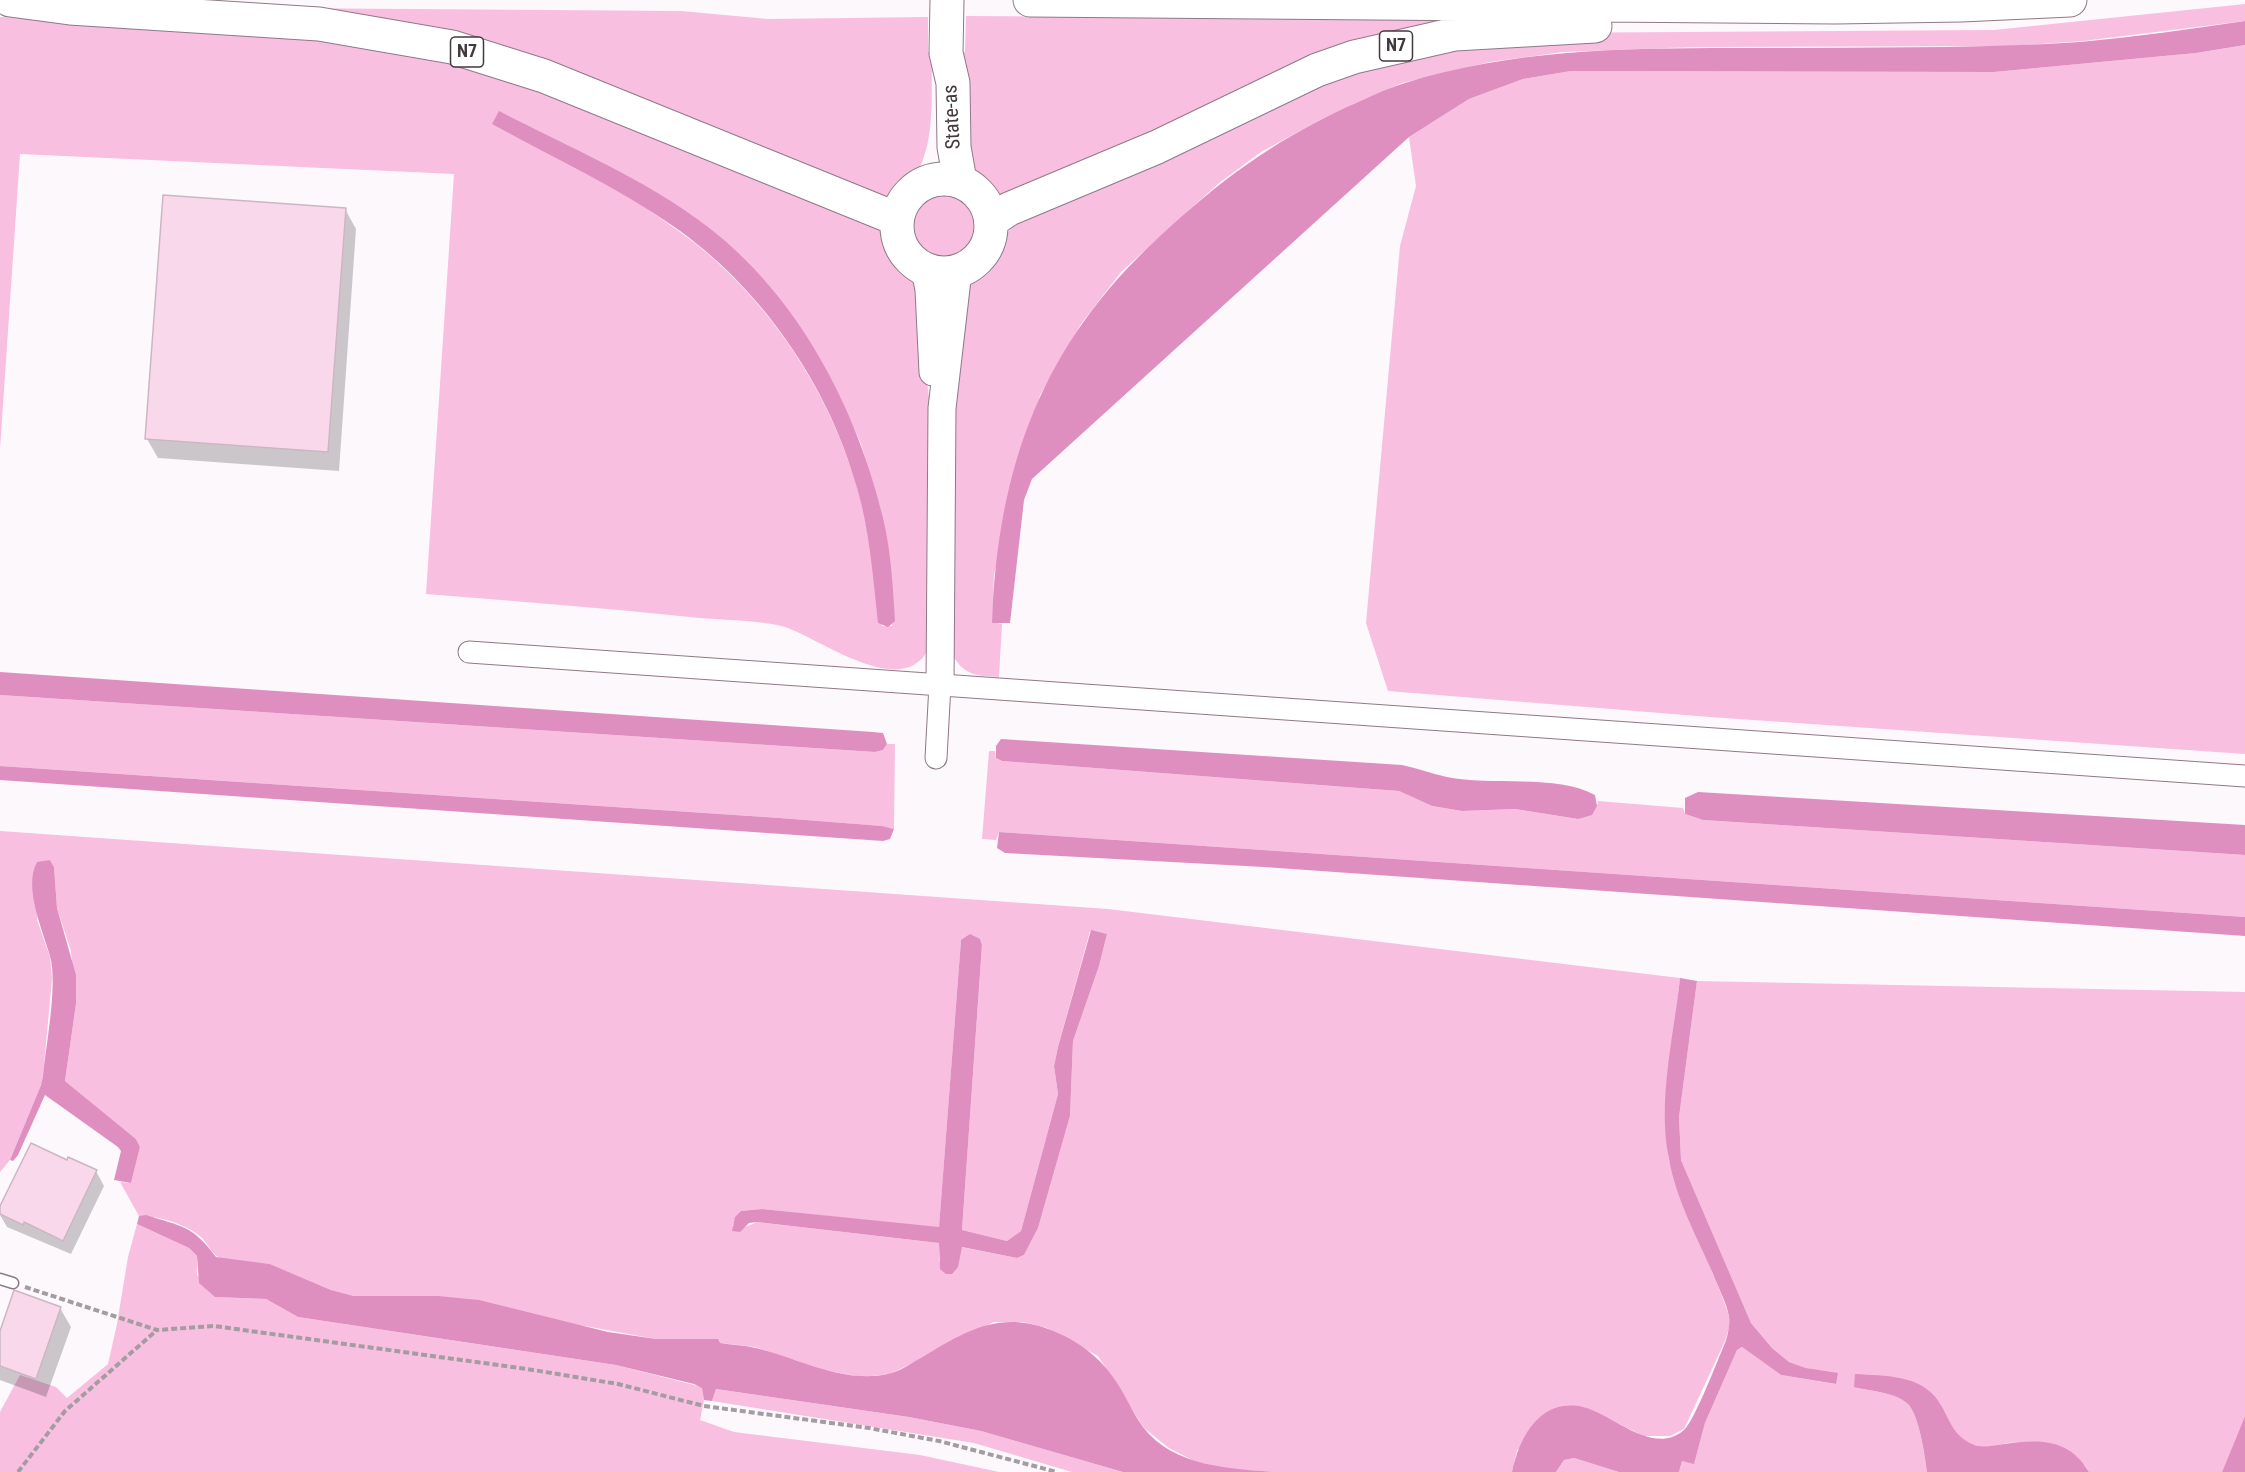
<!DOCTYPE html>
<style>
body{margin:0}
canvas{display:block;background:#fdf8fb}
</style>
<canvas width="2245" height="1472"></canvas>
<script>
const ctx = document.querySelector('canvas').getContext('2d');
ctx.lineJoin = 'round';
function paint(path, color) {
  ctx.fillStyle = color;
  ctx.fill(path, 'evenodd');
}
function trace(path, color, width, dash) {
  ctx.strokeStyle = color;
  ctx.lineWidth = width;
  ctx.lineCap = dash ? 'butt' : 'round';
  ctx.setLineDash(dash || []);
  ctx.stroke(path);
}
function drawText(font, color, halo, rows, align = 'center') {
  ctx.font = font + ' "Roboto Condensed",sans-serif';
  ctx.lineWidth = 6;
  ctx.setLineDash([]);
  ctx.textBaseline = 'middle';
  ctx.strokeStyle = halo;
  ctx.fillStyle = color;
  for (const [text, x, y, turn = 0] of rows) {
    ctx.save();
    ctx.translate(x, y);
    ctx.rotate((+turn || 0) * Math.PI / 180);
    ctx.textAlign = isNaN(turn) ? turn : align;
    if (halo) ctx.strokeText(text, 0, 0);
    ctx.fillText(text, 0, 0);
    ctx.restore();
  }
}
const green = new Path2D(`
 M2245,4V21L2083,41L2011,46L1692,47L1563,52L1490,62L1402,83L1320,120L1261,152L1219,183L1121,272L1081,324L1040,395L994,575L992,622L1002,624L999,677C977,676 962,675 952,653L955,387L967,290C973,278 984,272 992,261C1001,250 1004,236 1014,224L1329,75L1529,33L1994,30Z
 M274,8L681,11L768,19L928,17V52L932,53C931,87 935,131 922,162C917,177 899,190 890,206L555,73Z
 M966,16L1450,19L995,200L970,162L960,53L965,52Z
 M0,17L192,21L450,56L882,230L893,258L916,284L930,407L928,650C901,700 821,639 785,627C763,620 715,620 690,617C602,608 514,601 426,594L454,174L20,154L0,449ZM562,143L687,213L792,317L841,399L861,444L874,486L892,626H882C875,580 870,532 857,487C832,402 783,322 717,262C697,243 674,228 652,212C621,190 592,166 562,143Z
 M2245,45V754L1710,717L1388,691L1366,623L1400,246L1416,186L1409,137L1469,99L1523,79L1571,71L1994,72L2196,53Z
 M914 226a30 30 0 1 1 60 0a30 30 0 1 1-60 0Z
 M0,695L875,752L883,750L887,744H895L894,829L881,826L780,818L0,766Z
 M989,751H995L996,758L1002,761L1399,791L1432,806L1462,811L1515,809L1578,819L1597,806L1598,801L1683,808L1685,814L1703,820L2245,855V917L999,832L996,840L982,839Z
 M0,831L1108,909L1680,978L1668,1086L1666,1133L1669,1160L1680,1196L1720,1291L1729,1316V1328L1725,1341L1684,1429L1670,1436H1644L1583,1407L1517,1450L1512,1472H1277L1229,1469L1196,1462L1169,1448L1144,1428L1098,1356L1047,1328L1023,1322H994L890,1374L862,1377L828,1371L755,1347L720,1343L717,1339H656L552,1320L391,1298L354,1296L331,1290L270,1264L223,1259C212,1256 210,1247 203,1239C190,1225 157,1215 139,1216L120,1182L131,1183L140,1147L136,1139L65,1081L76,1004L71,951L57,908L54,867L50,860L42,863L37,920L50,957L52,978L43,1076L41,1085L10,1160L0,1172ZM1090,931L1107,934L1099,966L1073,1041L1070,1116L1038,1228L1024,1255L1017,1258L961,1247L939,1262V1243L757,1222L743,1228L732,1226L741,1211L762,1209L939,1228L961,940L980,939L982,945L962,1230L1007,1241L1021,1231L1058,1094L1054,1066L1058,1047Z
 M1697,981L2245,992V1416L2222,1472H2089L2085,1465C2063,1458 2041,1448 2019,1443C2009,1441 1997,1446 1986,1447C1960,1448 1948,1423 1939,1402L1854,1387C1870,1391 1895,1392 1908,1404C1919,1415 1925,1456 1927,1472H1679L1682,1461L1694,1463L1705,1423L1737,1350L1742,1347L1781,1375L1835,1384L1837,1374L1806,1368L1789,1362L1772,1348L1751,1323L1681,1160L1679,1117Z
 M137,1224L189,1248L197,1256V1275L215,1297L266,1299L298,1317L616,1365L702,1387L704,1400L700,1420L734,1432L920,1455L999,1472H0V1412L20,1375L56,1387L67,1398L108,1364L117,1324L128,1257Z
 M716,1389L909,1417L981,1431L1123,1472H1072L974,1443L712,1401Z
 M1574,1458L1619,1472H1556L1564,1460Z`);
const water = new Path2D(`
 M2245,21V45L2196,53L1994,72L1571,71L1523,79L1469,99L1409,137L1032,479L1024,500L1010,623H992C998,465 1042,345 1159,237C1221,180 1270,143 1347,107C1366,99 1385,89 1405,83C1537,42 1675,49 1812,48C1902,47 1991,48 2080,42C2135,37 2190,29 2245,21Z
 M499,111C568,147 646,179 708,227C799,297 857,409 883,518C891,551 893,587 895,621L888,627L878,623C873,578 870,532 857,488C829,386 761,287 673,226C617,187 552,157 492,124Z
 M0,672L873,732L883,733L887,744L883,750L875,752L0,695Z
 M1001,739L1402,765C1417,768 1432,774 1447,777C1490,786 1557,774 1595,795L1597,806L1592,815L1578,819L1515,809L1462,811L1432,806L1399,791L1002,761L996,758V746Z
 M0,766L780,818L882,826L894,829L890,839L883,841L0,780Z
 M1698,792L2245,825V855L1703,820L1685,814V798Z
 M999,832L2245,917V936L1264,867L1005,853L997,848Z
 M50,860L54,867L57,908L76,975V1004L65,1081L136,1139L140,1147L131,1183L114,1180L121,1151L118,1147L45,1095L18,1155L13,1161L10,1160L41,1085L43,1076C46,1045 58,984 50,956C43,931 23,887 37,862Z
 M1091,930L1107,934L1099,966L1073,1041L1070,1116L1038,1228L1024,1255L1017,1258L962,1247L958,1267L952,1274H946L940,1269L939,1243L757,1222L749,1223L740,1232L732,1231L735,1217L741,1211L762,1209L939,1227L961,940L970,934L980,939L982,945L962,1230L1007,1241L1021,1231L1058,1094L1054,1066L1058,1047Z
 M1680,978L1697,981L1679,1117L1681,1160L1751,1323L1772,1348L1789,1362L1806,1368L1838,1373L1836,1384L1781,1375L1742,1347L1737,1350L1705,1423L1694,1464L1682,1461L1679,1472H1619L1574,1458L1564,1460L1556,1472H1512C1519,1438 1540,1397 1583,1407C1613,1414 1653,1457 1684,1430C1695,1420 1718,1359 1725,1343C1728,1335 1730,1325 1729,1316C1726,1302 1718,1287 1713,1274C1697,1237 1676,1199 1669,1159C1657,1101 1674,1036 1680,978Z
 M146,1215C183,1227 192,1225 216,1257L270,1264L331,1290L354,1296H438L479,1300L608,1332L656,1339H718L720,1343C732,1345 744,1345 756,1348C799,1358 842,1384 888,1374C899,1372 911,1363 921,1358C962,1333 998,1310 1048,1329C1081,1341 1105,1361 1122,1391C1129,1403 1135,1416 1143,1427C1173,1467 1232,1469 1277,1472H1123L981,1431L909,1417L716,1389L712,1401L704,1400L702,1388L694,1384L616,1365L298,1317L266,1299L215,1297L199,1283L197,1256L189,1248L137,1224L139,1216Z
 M1855,1374C1884,1376 1921,1374 1939,1402C1950,1419 1952,1435 1972,1444C1982,1449 1994,1445 2004,1444C2039,1439 2069,1438 2089,1472H1927C1925,1456 1919,1415 1908,1404C1895,1392 1870,1391 1854,1387Z
 M2245,1416V1472H2222Z`);
const shadow = new Path2D(`
 M345,209L356,229L339,471L158,458L147,439Z
 M67,1162L96,1171L104,1186L71,1254L7,1227L0,1215V1210Z
 M60,1308L71,1327L46,1397L0,1380V1331Z`);
const building = new Path2D(`
 M163,195L346,208L328,452L145,439Z
 M31,1143L67,1160L68,1157L97,1170L63,1241L24,1222L23,1225L0,1214V1206Z
 M14,1290L61,1307L36,1379L0,1366V1331Z`);
const path = new Path2D(`
 M25,1287L157,1330L214,1326L527,1369L618,1384L704,1406L869,1428L939,1441L1057,1472
 M18,1472L65,1411L157,1330`);
const service = new Path2D(`
 M0,1279L13,1283`);
const minor = new Path2D(`
 M469,652L2245,776
 M936,758L940,685`);
const tertiary = new Path2D(`
 M925,269L929,290L933,372
 M940,685L942,408L958,271`);
const primary = new Path2D(`
 M947,0L946,53L953,83L954,147L960,181
 M897 226a47 47 0 1 1 94 0a47 47 0 1 1-94 0Z`);
const trunk = new Path2D(`
 M10,0L70,8L319,24L452,47L544,76L897,219
 M1030,0L1835,7L1961,5L2070,0
 M991,221L1009,209L1157,147L1317,70L1354,57L1455,34L1595,26`);
const shields = [
 [1396,46,33],
 [467,52,33]
];
const shieldNames = [
 ["N7",1396,46],
 ["N7",467,52]
];
const streetNames = [
 ["State-as",953,117,-93]
];
paint(green, '#f9bfe0');
paint(water, '#df8fbf');
paint(shadow, '#0003');
paint(building, '#fad8eb');
trace(building, '#cdb6c3', 1.5);
trace(service, '#8f7986', 13);
trace(minor, '#8f7986', 23);
trace(tertiary, '#8f7986', 29);
trace(primary, '#8f7986', 35);
trace(trunk, '#8f7986', 35);
trace(path, '#a39ca0', 4, [6, 3]);
trace(service, '#fff', 10);
trace(minor, '#fff', 21);
trace(tertiary, '#fff', 27);
trace(primary, '#fff', 33);
trace(trunk, '#fff', 33);
for (const [x, y, w] of shields) {
  const box = new Path2D();
  box.roundRect(x - w / 2, y - 15, w, 30, 4.5);
  ctx.fillStyle = '#fff';
  ctx.fill(box);
  trace(box, '#42393e', 1.5);
}
drawText('bold 18px', '#42393e', null, shieldNames);
drawText('20px', '#42393e', '#fff', streetNames);
</script>
